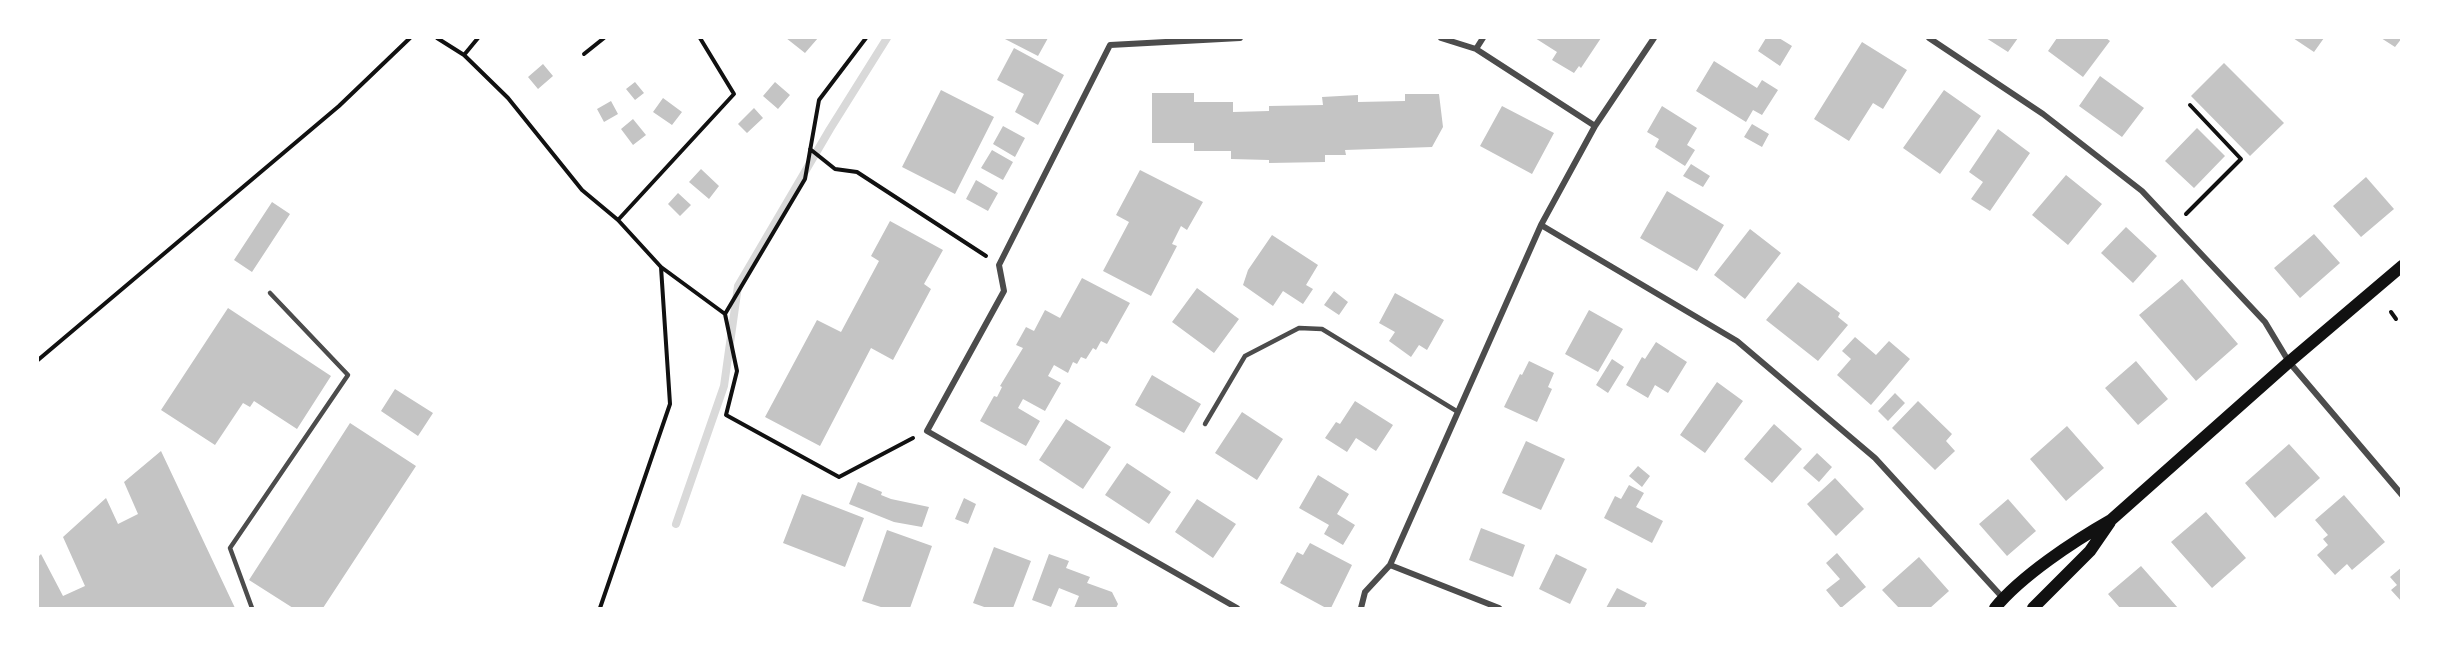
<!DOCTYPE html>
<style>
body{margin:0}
#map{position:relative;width:2439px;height:646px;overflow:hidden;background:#fff;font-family:"IBM Plex Sans",sans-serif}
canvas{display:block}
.frame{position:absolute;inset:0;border:39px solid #fff;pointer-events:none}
</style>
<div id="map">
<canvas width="2439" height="646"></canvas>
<div class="frame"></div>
</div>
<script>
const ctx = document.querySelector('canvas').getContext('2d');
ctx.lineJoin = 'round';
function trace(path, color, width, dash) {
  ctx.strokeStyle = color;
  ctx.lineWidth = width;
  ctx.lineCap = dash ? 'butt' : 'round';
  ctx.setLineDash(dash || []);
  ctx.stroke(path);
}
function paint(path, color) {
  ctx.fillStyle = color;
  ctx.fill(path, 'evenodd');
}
const stream = new Path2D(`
 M676,524L724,386L738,286L830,129L887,38`);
const building = new Path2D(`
 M786,38H818L805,53Z
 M1003,38H1048L1038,56Z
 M1535,38H1601L1581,68L1579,66L1574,73L1552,60L1557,52Z
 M1766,38H1779L1792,46L1780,66L1758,51Z
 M1986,38H2018L2008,52Z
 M2057,38H2106L2110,41L2083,77L2048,51Z
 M2293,38H2324L2314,52Z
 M2381,38H2402L2395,47Z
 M1862,42L1907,70L1883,109L1873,103L1849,141L1814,119Z
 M1014,48L1064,75L1038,125L1015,112L1024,94L997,80Z
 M1714,61L1757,88L1762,80L1778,90L1762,115L1753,110L1746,122L1696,91Z
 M2224,63L2284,123L2250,156L2191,96Z
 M543,64L553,76L538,89L528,77Z
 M2100,76L2144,108L2122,137L2079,106Z
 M635,82L644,93L635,100L626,89Z
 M775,82L790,95L778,109L763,96Z
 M941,90L994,117L955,194L902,167Z
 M1944,90L1981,116L1940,174L1903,148Z
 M1152,93H1194V102H1233V112L1269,111V106L1323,105L1322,97L1358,95V102L1405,101V94H1439L1443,127L1432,147L1345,150L1346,155H1325V162L1269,163V160L1231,159V151H1194V143H1152Z
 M663,98L682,112L672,125L653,112Z
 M611,101L618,114L604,122L597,109Z
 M1502,106L1554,133L1532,174L1480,146Z
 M1662,106L1697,128L1687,145L1695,150L1685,166L1655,147L1659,139L1647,132Z
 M754,108L763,118L747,133L738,124Z
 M633,119L646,135L633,145L621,129Z
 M1752,124L1769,134L1762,147L1744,137Z
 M1003,126L1025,138L1015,157L993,144Z
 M2197,128L2225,156L2194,188L2165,161Z
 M1998,129L2030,153L1990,211L1971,199L1983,182L1969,172Z
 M992,150L1013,162L1003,180L981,168Z
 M1691,164L1710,176L1703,187L1683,176Z
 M701,169L719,186L709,199L689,182Z
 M1140,170L1203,202L1187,230L1181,226L1172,244L1177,246L1151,296L1103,271L1129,222L1116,215Z
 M2066,175L2102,204L2068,245L2032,215Z
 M2366,177L2394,209L2361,237L2333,206Z
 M976,180L998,193L988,211L966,199Z
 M1667,191L1724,225L1697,271L1640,238Z
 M678,193L691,205L680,216L668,204Z
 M272,202L290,214L252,272L234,260Z
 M890,221L943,250L924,284L931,289L893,360L871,348L820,446L765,417L817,320L841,332L879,261L871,256Z
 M2126,227L2157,256L2133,283L2101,253Z
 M1750,229L1781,253L1745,299L1714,275Z
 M2314,234L2340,263L2300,298L2274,268Z
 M1272,235L1318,265L1306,285L1313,289L1303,304L1283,291L1273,306L1243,285L1248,270Z
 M1082,278L1130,303L1107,344L1101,341L1096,350L1093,348L1086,359L1081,357L1077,364L1073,362L1068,373L1054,365L1048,376L1061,383L1045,411L1023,399L1018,408L1040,421L1026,446L980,421L994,396L997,397L1002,387L1000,386L1023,348L1016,345L1026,327L1034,331L1045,310L1060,318Z
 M2182,279L2238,344L2196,381L2139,315Z
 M1798,282L1840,313L1838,317L1848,325L1818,361L1766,320Z
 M1197,288L1239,319L1214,353L1172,322Z
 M1334,291L1348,302L1339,315L1324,305Z
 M1395,293L1444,320L1427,350L1419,345L1411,357L1389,341L1395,332L1379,323Z
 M228,308L331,376L297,429L254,401L250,407L243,403L215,445L161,410Z
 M1589,310L1623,329L1598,372L1565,354Z
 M1855,337L1876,355L1889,341L1910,359L1871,405L1837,375L1851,359L1842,351Z
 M1656,342L1687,362L1668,393L1655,385L1648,398L1626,385L1642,357L1645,359Z
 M1612,359L1624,367L1608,393L1596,385Z
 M1529,361L1554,373L1548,387L1552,389L1537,422L1504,407L1520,374L1522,375Z
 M2136,361L2168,399L2138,425L2105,388Z
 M1152,375L1201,404L1184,433L1135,405Z
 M1717,382L1743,401L1705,453L1680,435Z
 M395,389L433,413L418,436L381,411Z
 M1895,393L1905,403L1888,421L1878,411Z
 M1355,401L1393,425L1376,451L1356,438L1347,452L1325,438L1336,422L1340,424Z
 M1918,401L1952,434L1946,441L1955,451L1935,470L1892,428Z
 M1242,412L1283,439L1257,480L1215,453Z
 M1066,419L1111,447L1083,489L1039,460Z
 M350,423L416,466L323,608H293L249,580Z
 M1774,424L1802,449L1772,483L1744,459Z
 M2067,426L2104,468L2066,501L2030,459Z
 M1526,441L1565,459L1541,510L1502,493Z
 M2289,444L2320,478L2275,518L2245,483Z
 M161,451L235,608H38V557L41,554L63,596L85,586L63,537L106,498L118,524L138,514L124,482Z
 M1817,453L1832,467L1819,482L1803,468Z
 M1127,463L1171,492L1149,524L1105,495Z
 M1638,466L1650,476L1642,487L1629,476Z
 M1318,475L1349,494L1337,514L1355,525L1343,545L1324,534L1329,525L1299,508Z
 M1835,478L1864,509L1836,536L1807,504Z
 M858,482L882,492L881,495L891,499L929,507L922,527L894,522L849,504Z
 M1629,485L1644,493L1636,507L1663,521L1652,543L1604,518L1615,496L1621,499Z
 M802,494L864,518L845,567L783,543Z
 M2344,495L2385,542L2352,570L2347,564L2335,575L2317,555L2328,545L2323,539L2328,535L2315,520Z
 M964,498L976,504L968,524L955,519Z
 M1197,499L1236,524L1213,558L1175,532Z
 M2008,499L2036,531L2007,556L1979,524Z
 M2206,512L2246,558L2212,588L2171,542Z
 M1481,528L1525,545L1513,577L1469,560Z
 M887,530L932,546L910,608H884L862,601Z
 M1310,543L1352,565L1331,608H1326L1280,583L1297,552L1303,555Z
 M994,547L1031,561L1013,608H987L973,603Z
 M1837,553L1866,587L1841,608L1826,590L1840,579L1826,563Z
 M1049,554L1069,561L1066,568L1090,577L1087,583L1112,592L1118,604L1116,608H1074L1079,596L1059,588L1051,607L1032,600Z
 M1556,554L1587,569L1570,604L1539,589Z
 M1919,557L1949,591L1930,608H1899L1882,590Z
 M2141,566L2178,608H2120L2108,594Z
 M2402,567V602L2391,590L2397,585L2390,577Z
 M1617,588L1647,603L1644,608H1606Z`);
const path = new Path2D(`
 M437,38L464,55L508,98L582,190L618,220L661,267
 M584,54L604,38
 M464,55L478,38
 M810,149L835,169L857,172L986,256
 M2186,214L2241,159L2190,105
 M618,220L734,94L700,38
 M2391,312L2396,319
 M725,314L737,371L726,415L839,477L913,438
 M38,360L339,106L410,38
 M600,608L670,404L661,267L725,314L805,179L819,100L866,38`);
const service = new Path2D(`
 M1205,424L1245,356L1299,328L1322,329L1458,412
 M252,608L230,548L348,375L270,293`);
const minor = new Path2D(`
 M1441,38L1476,49L1595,126
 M1929,38L2043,114L2142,191L2265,322L2289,362L2402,495
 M1476,49L1483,38
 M1541,225L1737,341L1875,458L2003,598
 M1390,565L1499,608
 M1237,608L927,431L1004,291L999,265L1110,45L1240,38
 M1361,608L1365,592L1390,565L1541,225L1595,126L1654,38`);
const secondary = new Path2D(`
 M1995,608C2021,576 2074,541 2111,520L2289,362L2402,266
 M2033,608L2090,551L2110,522`);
trace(stream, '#d9d9d9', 8);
paint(building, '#c4c4c4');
trace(path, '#111', 4);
trace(service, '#4c4c4c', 4.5);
trace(minor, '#4c4c4c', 6);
trace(secondary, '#111', 12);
</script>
